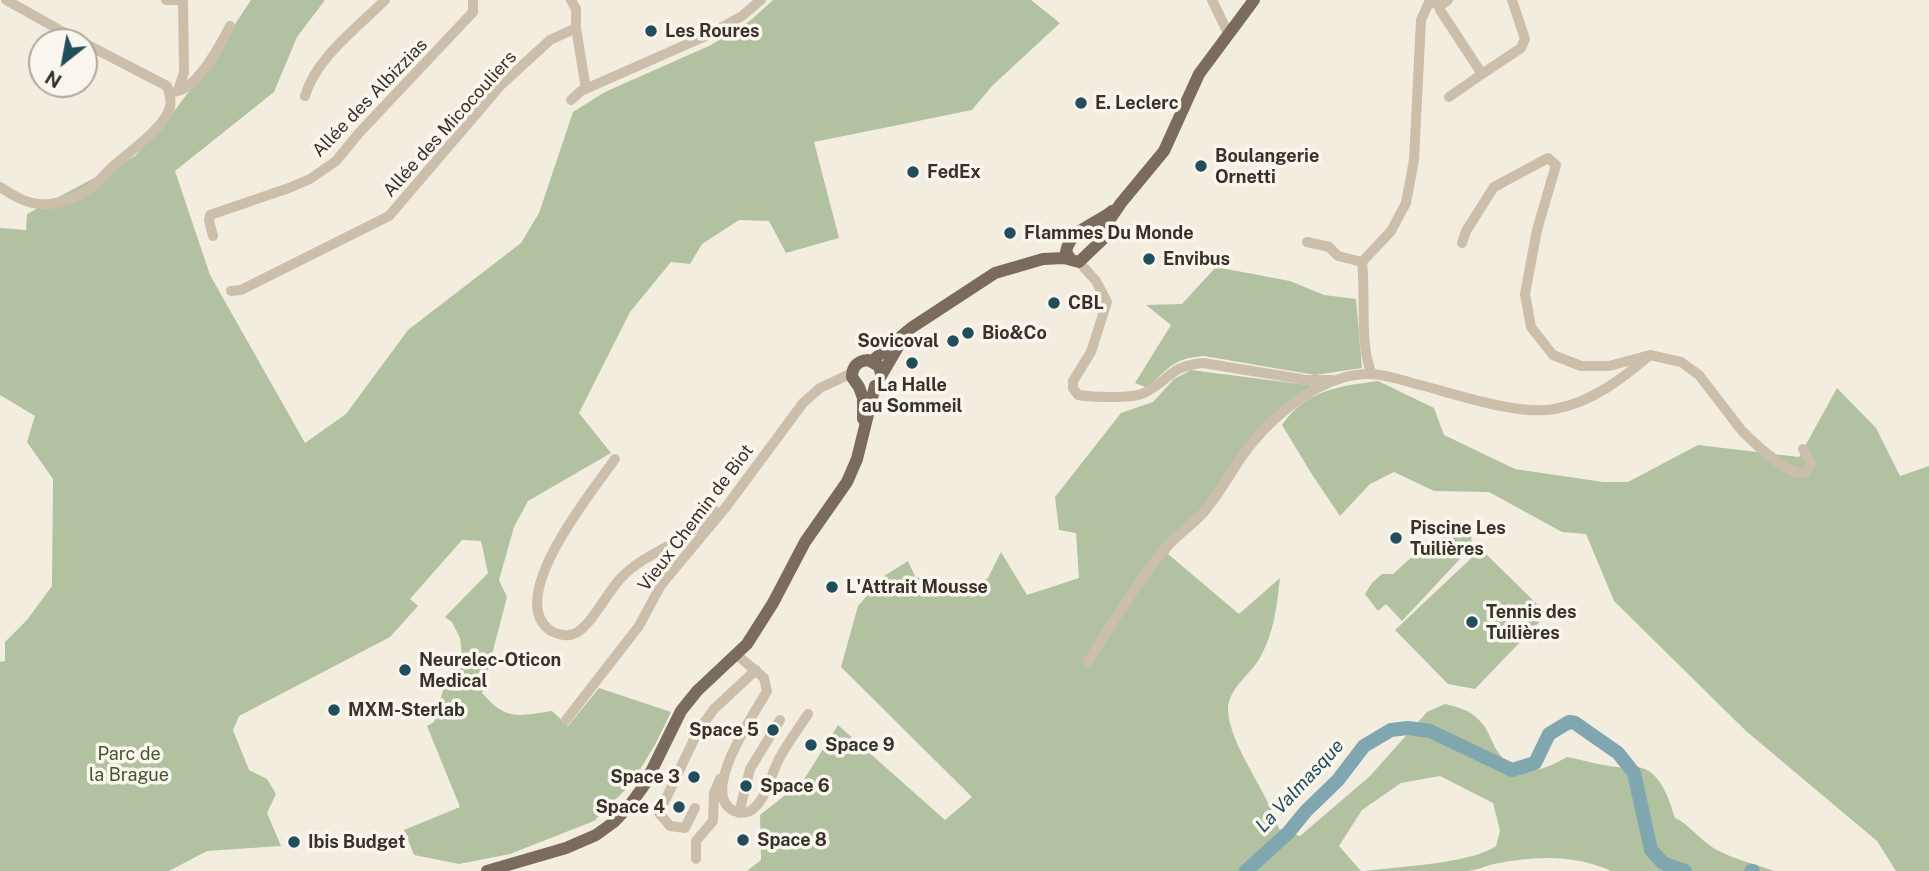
<!DOCTYPE html>
<meta charset="utf-8">
<style>
body{margin:0}
#map{position:relative;width:1929px;height:871px;overflow:hidden;background:#f3ede0;font-family:"Public Sans",sans-serif}
canvas{display:block}
.north{position:absolute;left:28px;top:28px;width:70px;height:70px;box-sizing:border-box;background:#faf6ed;border:2px solid #ada89f;border-radius:50%;rotate:211deg;font-size:19px;font-weight:700;line-height:28px;text-align:center;color:#39322b}
.north::after{content:'';display:block;margin:auto;width:24px;height:32px;background:#214e5b;clip-path:polygon(50% 0,100% 100%,50% 72%,0 100%)}
</style>
<div id="map">
<canvas width="1929" height="871"></canvas>
<div class="north">N</div>
</div>
<script>
const ctx = document.querySelector('canvas').getContext('2d');
ctx.lineJoin = 'round';
function paint(path, color) {
  ctx.fillStyle = color;
  ctx.fill(path, 'evenodd');
}
function trace(path, color, width, dash) {
  ctx.strokeStyle = color;
  ctx.lineWidth = width;
  ctx.lineCap = dash ? 'butt' : 'round';
  ctx.setLineDash(dash || []);
  ctx.stroke(path);
}
function drawText(font, color, halo, rows, align = 'center') {
  ctx.font = font + ' "Public Sans",sans-serif';
  ctx.lineWidth = 7;
  ctx.setLineDash([]);
  ctx.textBaseline = 'middle';
  ctx.strokeStyle = halo;
  ctx.fillStyle = color;
  for (const [text, x, y, turn = 0] of rows) {
    ctx.save();
    ctx.translate(x, y);
    ctx.rotate((+turn || 0) * Math.PI / 180);
    ctx.textAlign = isNaN(turn) ? turn : align;
    if (halo) ctx.strokeText(text, 0, 0);
    ctx.fillText(text, 0, 0);
    ctx.restore();
  }
}
const green = new Path2D(`
 M251,0H325L297,37L274,92L175,171L210,275L305,443L346,414L408,330L521,243L539,213L573,112L605,92L711,45L751,20L773,0H1031L1060,23L992,86L972,110L814,142L839,238L786,253L769,221L739,220L702,244L690,264L671,262L630,312L579,413L611,453L528,501L514,527L499,580L507,597L482,693C507,721 516,716 552,711L568,726L599,688L671,712L656,743L632,783L594,821L510,854L459,864L414,855L404,830L460,807L427,726L434,722L446,680L462,655L460,638L452,622L445,617L488,573L481,541L462,540L410,599L418,606L390,637L239,716L233,730L249,770L267,779L276,794L267,813L281,846L207,851L169,871H0V662L5,661V642L27,620L52,586L53,479L27,442L35,416L0,395V228L26,230L27,214L135,156L175,110L205,70Z
 M1216,267L1290,281L1324,295L1356,299L1362,368L1315,375L1204,356C1174,358 1168,368 1148,388L1135,383L1171,325L1146,305L1182,304Z
 M1191,370L1316,386L1237,460L1168,554L1239,614L1280,578C1277,605 1274,632 1261,656C1252,674 1227,688 1228,711C1230,746 1268,792 1279,829L1300,836L1370,776L1427,712L1445,704C1457,707 1470,710 1479,720C1487,727 1491,740 1496,749C1515,780 1539,773 1567,757C1583,760 1599,765 1616,767C1623,768 1630,766 1638,767C1661,771 1669,799 1675,818C1688,823 1701,841 1715,849C1733,859 1755,864 1774,871H1611C1574,854 1533,856 1494,864C1486,866 1477,870 1468,871C1435,871 1399,871 1365,871C1396,867 1473,863 1496,846L1500,831L1493,803L1440,776L1401,783L1362,810L1339,846L1361,871H747L761,860L760,815L803,781L838,725L945,820L972,797L841,667L858,606L884,576L908,561L915,576L939,587L967,589L988,578L1001,552L1027,595L1079,578L1076,533L1059,530L1055,497L1121,413L1153,402L1174,379Z
 M1378,381L1434,408L1444,435L1515,469L1603,482H1628L1698,445L1799,457L1837,388L1876,428L1900,476L1929,466V871H1896L1877,841L1746,731L1614,601L1586,534L1562,532L1489,492L1434,491L1394,472L1370,484L1340,516L1313,476L1282,425C1306,390 1339,386 1378,381Z
 M1438,525H1470L1472,546L1402,621L1386,604L1378,611L1365,594L1372,583L1382,574H1393L1426,544L1430,548L1437,544L1443,534Z
 M1481,549L1547,614L1475,689L1448,684L1395,630Z`);
const river = new Path2D(`
 M1246,871L1288,833L1306,811L1338,780L1364,746L1391,730L1408,728L1430,731L1512,770L1535,763L1549,734L1569,722L1575,723L1618,753L1634,773L1651,850L1663,863L1685,871
 M1751,871H1753`);
const minor = new Path2D(`
 M6,0L81,42
 M166,0H183
 M571,0L576,9V28L586,89
 M1212,0L1228,33
 M1430,1L1440,6V10L1482,74L1521,48L1525,39L1512,0
 M1440,6L1448,0
 M84,43L167,86
 M178,91C198,86 221,44 230,26
 M171,93L178,91L184,72L183,0
 M305,96C316,58 357,28 385,0
 M1449,97L1482,74
 M571,100L581,91L708,35L742,16L761,0
 M0,187C17,198 30,206 50,204C63,202 76,198 86,191C96,185 102,177 110,169C126,154 165,128 170,107C172,98 169,93 167,86
 M213,236L209,221L210,215L289,188L310,179L336,161L359,133L473,12V0
 M1307,242L1329,247L1338,256L1362,262
 M1462,243L1466,231L1494,187L1548,158L1556,165L1537,230L1525,294L1531,327L1553,355L1581,366H1609L1650,355L1681,362L1699,375L1742,431L1760,448L1784,467L1798,473L1806,472L1811,463L1803,449
 M1079,262L1096,281L1107,302L1091,352L1073,381V388L1078,395C1091,397 1132,399 1144,393C1170,381 1168,366 1203,363L1307,380H1331
 M1362,262L1391,231L1406,203L1414,160L1421,20L1430,0
 M1362,262C1366,294 1359,347 1372,374
 M231,291L241,290L389,216L501,85L550,40L576,28
 M615,459C594,489 503,599 551,631C558,635 568,637 576,633C592,624 607,593 620,579C637,560 661,551 682,538C694,530 705,521 715,511
 M737,655L764,678L767,691C755,713 698,794 734,811C741,814 749,813 754,808C767,797 771,774 779,759C787,744 798,729 808,714
 M1088,662C1111,624 1134,587 1162,552C1175,537 1191,526 1204,512C1219,494 1230,474 1243,455C1266,423 1304,389 1342,378C1374,369 1390,377 1420,385C1456,394 1518,416 1555,409C1592,402 1622,379 1650,355
 M566,720L639,626L661,585L726,507L803,403L820,388L852,373
 M695,808L685,828L670,826L659,813L698,731L714,709L756,670
 M739,813L750,769L780,720
 M696,859V841L713,821L714,793L720,779`);
const major = new Path2D(`
 M1071,260L1066,252C1070,229 1097,224 1112,211
 M872,361L911,328L995,273L1043,259L1064,258L1079,262L1102,240L1108,222L1121,203L1164,151L1199,74L1254,0
 M881,376L902,340
 M863,419V398L859,387L852,377C852,367 857,361 868,360L879,366L881,374
 M487,871L566,848L596,835L614,822L630,805L645,784L681,711L697,691L747,644L773,603L805,542L847,482L857,459L875,386`);
const markers = [
 [651,31,7,"#214e5b"],
 [1081,103,7,"#214e5b"],
 [1201,166,7,"#214e5b"],
 [913,172,7,"#214e5b"],
 [1010,233,7,"#214e5b"],
 [1149,259,7,"#214e5b"],
 [1054,303,7,"#214e5b"],
 [968,333,7,"#214e5b"],
 [953,341,7,"#214e5b"],
 [912,363,7,"#214e5b"],
 [1396,538,7,"#214e5b"],
 [832,587,7,"#214e5b"],
 [1472,622,7,"#214e5b"],
 [405,670,7,"#214e5b"],
 [334,710,7,"#214e5b"],
 [773,730,7,"#214e5b"],
 [811,745,7,"#214e5b"],
 [694,777,7,"#214e5b"],
 [746,786,7,"#214e5b"],
 [679,807,7,"#214e5b"],
 [743,840,7,"#214e5b"],
 [294,842,7,"#214e5b"]
];
const poiNames = [
 ["Les Roures",665,31],
 ["E. Leclerc",1095,103],
 ["Boulangerie",1215,156],
 ["Ornetti",1215,177],
 ["FedEx",927,172],
 ["Flammes Du Monde",1024,233],
 ["Envibus",1163,259],
 ["CBL",1068,303],
 ["Bio&Co",982,333],
 ["Sovicoval",939,341,"right"],
 ["La Halle",912,385,"center"],
 ["au Sommeil",912,406,"center"],
 ["Piscine Les",1410,528],
 ["Tuilières",1410,549],
 ["L'Attrait Mousse",846,587],
 ["Tennis des",1486,612],
 ["Tuilières",1486,633],
 ["Neurelec-Oticon",419,660],
 ["Medical",419,681],
 ["MXM-Sterlab",348,710],
 ["Space 5",759,730,"right"],
 ["Space 9",825,745],
 ["Space 3",680,777,"right"],
 ["Space 6",760,786],
 ["Space 4",665,807,"right"],
 ["Space 8",757,840],
 ["Ibis Budget",308,842]
];
const streetNames = [
 ["Allée des Albizzias",370,98,-46],
 ["Allée des Micocouliers",450,124,-48],
 ["Vieux Chemin de Biot",696,518,-53]
];
const parkNames = [
 ["Parc de",129,754],
 ["la Brague",129,775]
];
const waterNames = [
 ["La Valmasque",1300,786,-47]
];
paint(green, '#b2c2a0');
trace(river, '#80a6b0', 14);
trace(minor, '#cbbfac', 10);
trace(major, '#7b6b5c', 12);
for (const [x, y, r, color] of markers) {
  const dot = new Path2D();
  dot.arc(x, y, r, 0, 2 * Math.PI);
  ctx.fillStyle = color;
  ctx.fill(dot);
  trace(dot, '#faf6ed', 2.5);
}
drawText('bold 18px', '#39322b', '#faf6ed', poiNames, 'left');
drawText('18px', '#39322b', '#faf6ed', streetNames);
drawText('18px', '#42572f', '#faf6ed', parkNames);
drawText('italic 19px', '#214e5b', '#faf6ed', waterNames);
</script>
